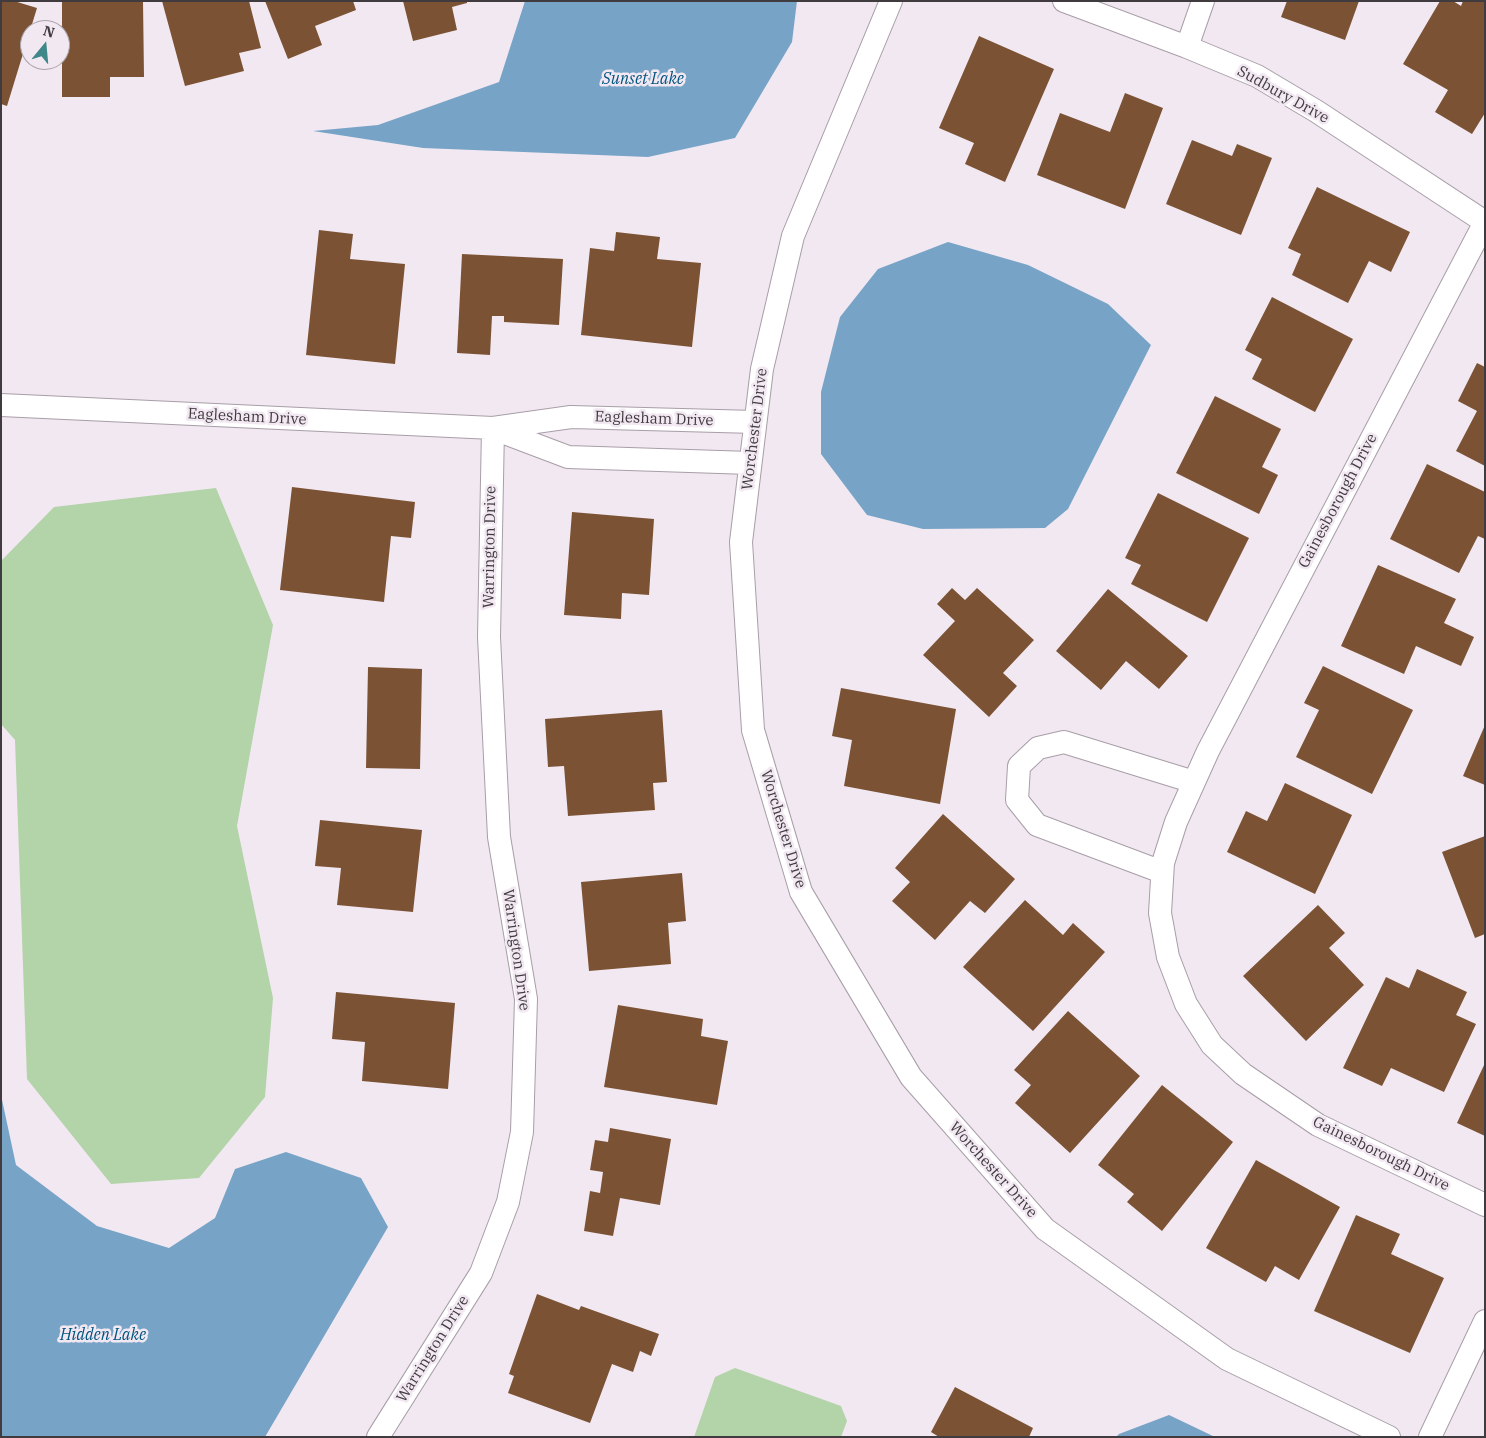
<!DOCTYPE html>
<style>
body{margin:0}
#map{position:relative;width:1486px;height:1438px;overflow:hidden;background:#f2e8f2;font-family:"IBM Plex Serif",serif}
canvas{display:block}
.frame{position:absolute;inset:0;border:2px solid #3f3b3f;pointer-events:none}
.north{position:absolute;left:20px;top:20px;width:50px;height:50px;box-sizing:border-box;background:#f2e8f2;border:1px solid #aaa3aa;border-radius:50%;rotate:17deg;font-size:14px;font-weight:700;line-height:20px;text-align:center;color:#3f3b3f}
.north::after{content:'';display:block;margin:auto;width:18px;height:22px;background:#3f8788;clip-path:polygon(50% 0,100% 100%,50% 72%,0 100%)}
</style>
<div id="map">
<canvas width="1486" height="1438"></canvas>
<div class="frame"></div>
<div class="north">N</div>
</div>
<script>
const ctx = document.querySelector('canvas').getContext('2d');
ctx.lineJoin = 'round';
function paint(path, color) {
  ctx.fillStyle = color;
  ctx.fill(path, 'evenodd');
}
function trace(path, color, width, dash) {
  ctx.strokeStyle = color;
  ctx.lineWidth = width;
  ctx.lineCap = dash ? 'butt' : 'round';
  ctx.setLineDash(dash || []);
  ctx.stroke(path);
}
function drawText(font, color, halo, rows, align = 'center') {
  ctx.font = font + ' "IBM Plex Serif",serif';
  ctx.lineWidth = 5;
  ctx.setLineDash([]);
  ctx.textBaseline = 'middle';
  ctx.strokeStyle = halo;
  ctx.fillStyle = color;
  for (const [text, x, y, turn = 0] of rows) {
    ctx.save();
    ctx.translate(x, y);
    ctx.rotate((+turn || 0) * Math.PI / 180);
    ctx.textAlign = isNaN(turn) ? turn : align;
    if (halo) ctx.strokeText(text, 0, 0);
    ctx.fillText(text, 0, 0);
    ctx.restore();
  }
}
const green = new Path2D(`
 M216,488L273,625L237,826L273,998L265,1097L199,1178L111,1184L27,1079L15,740L1,724V561L54,507Z
 M735,1368L841,1406L847,1421L841,1437H694L715,1377Z`);
const water = new Path2D(`
 M525,1H797L792,42L735,138L648,157L423,148L313,131L378,125L499,82Z
 M948,242L1028,265L1108,304L1151,345L1068,509L1045,528L923,529L867,515L821,454V392L840,317L878,269Z
 M1,1095L16,1165L97,1226L169,1248L215,1218L235,1169L286,1152L361,1178L388,1227L265,1437H1Z
 M1169,1415L1215,1437H1116L1119,1434Z`);
const building = new Path2D(`
 M1,1H14L37,8L7,106L1,104Z
 M62,1H143L144,77H110V97H62Z
 M162,1H249L261,48L239,53L244,71L185,86Z
 M265,1H353L356,10L315,26L322,45L288,59Z
 M403,1H467V3L452,7L457,30L413,41Z
 M1287,1H1359L1345,40L1281,17Z
 M1440,1H1453L1461,6L1463,1H1485V113L1472,134L1435,112L1448,90L1403,64Z
 M979,36L1054,69L1005,182L965,164L974,143L939,128Z
 M1125,93L1163,108L1125,209L1037,175L1060,113L1110,132Z
 M1192,140L1232,156L1237,144L1272,158L1241,235L1166,204Z
 M1317,187L1410,232L1391,272L1369,261L1348,303L1292,275L1301,254L1288,248Z
 M319,230L353,234L350,259L405,264L395,364L306,355Z
 M616,232L660,237L657,259L701,263L692,347L581,335L590,248L614,251Z
 M462,254L563,259L559,325L504,322V316H492L490,355L457,353Z
 M1272,297L1353,339L1315,412L1252,379L1262,359L1245,350Z
 M1477,363L1485,367V466L1456,451L1477,411L1458,401Z
 M1215,396L1281,429L1262,467L1278,475L1259,514L1176,473Z
 M1427,464L1485,492V539L1478,536L1459,573L1390,539Z
 M292,487L415,502L411,538L391,536L384,602L280,590Z
 M1158,493L1249,538L1207,622L1131,584L1141,565L1125,558Z
 M572,512L654,519L649,595L622,593L621,619L564,615Z
 M1378,565L1456,599L1444,623L1474,637L1461,666L1416,646L1404,674L1341,646Z
 M952,588L965,600L977,588L1034,640L1003,673L1017,686L989,717L923,655L955,621L937,604Z
 M1108,589L1188,656L1159,689L1126,661L1101,690L1056,651Z
 M1323,666L1413,710L1372,794L1296,757L1319,710L1304,703Z
 M368,667L422,669L420,769L366,768Z
 M841,688L956,709L940,804L844,786L852,740L832,736Z
 M662,710L667,782L653,783L655,810L568,816L564,766L548,767L545,719Z
 M1485,725V785L1463,776Z
 M1285,783L1352,815L1315,894L1227,852L1246,811L1267,821Z
 M943,814L1015,879L985,913L970,901L935,940L892,901L910,882L895,868Z
 M320,820L422,830L413,912L337,905L341,868L315,866Z
 M1485,836V934L1475,938L1442,852Z
 M682,873L686,921L668,923L671,964L589,971L581,882Z
 M1025,900L1063,935L1073,923L1105,952L1033,1031L963,967Z
 M1318,905L1345,933L1329,948L1364,985L1306,1041L1243,976Z
 M1417,969L1467,992L1456,1015L1476,1024L1444,1092L1391,1068L1382,1086L1343,1068L1386,977L1409,988Z
 M336,992L455,1003L448,1089L362,1081L365,1042L332,1039Z
 M618,1005L703,1019L701,1036L728,1041L717,1105L604,1087Z
 M1068,1011L1140,1076L1070,1153L1015,1103L1031,1085L1014,1070Z
 M1485,1063V1136L1457,1123Z
 M1162,1085L1233,1142L1162,1231L1127,1202L1134,1194L1098,1165Z
 M610,1128L671,1139L660,1205L620,1198L613,1236L584,1231L590,1191L600,1193L603,1172L590,1170L595,1140L608,1142Z
 M1256,1160L1340,1207L1299,1280L1275,1266L1266,1282L1206,1248Z
 M1356,1215L1400,1234L1391,1254L1444,1278L1410,1353L1314,1311Z
 M537,1294L579,1310L581,1306L659,1334L651,1356L640,1351L633,1372L612,1364L590,1423L508,1393L514,1376L509,1374Z
 M955,1387L1033,1428L1029,1437H939L931,1432Z`);
const street = new Path2D(`
 M891,1L793,236L762,369L741,542L753,730L801,892L911,1077L1045,1229L1227,1359L1389,1437
 M1064,1L1187,47L1257,76L1316,111L1485,222L1208,751L1176,822L1163,863L1160,913L1168,957L1186,1004L1212,1045L1243,1074L1318,1125L1485,1205
 M1187,47L1203,1
 M1,405L493,428L571,417L755,422
 M494,429L568,457L750,463
 M1162,872L1037,825L1017,800L1019,766L1038,748L1064,742L1194,782
 M378,1437L481,1273L508,1202L522,1132L526,999L499,837L489,637L493,428
 M1430,1437L1485,1321`);
const streetNames = [
 ["Sudbury Drive",1283,95,29],
 ["Eaglesham Drive",247,417,3],
 ["Eaglesham Drive",654,419,2],
 ["Worchester Drive",755,429,-83],
 ["Gainesborough Drive",1338,501,-62],
 ["Warrington Drive",490,547,-89],
 ["Worchester Drive",783,829,73],
 ["Warrington Drive",516,950,82],
 ["Gainesborough Drive",1381,1154,26],
 ["Worchester Drive",993,1170,48],
 ["Warrington Drive",433,1349,-58]
];
const waterNames = [
 ["Sunset Lake",643,79],
 ["Hidden Lake",103,1335]
];
paint(green, '#b3d3a9');
paint(water, '#77a4c6');
paint(building, '#7b5334');
trace(street, '#a89ea7', 24);
trace(street, '#fff', 22);
drawText('15px', '#3f3b3f', '#f2e8f2', streetNames);
drawText('italic 16px', '#015480', '#f2e8f2', waterNames);
</script>
